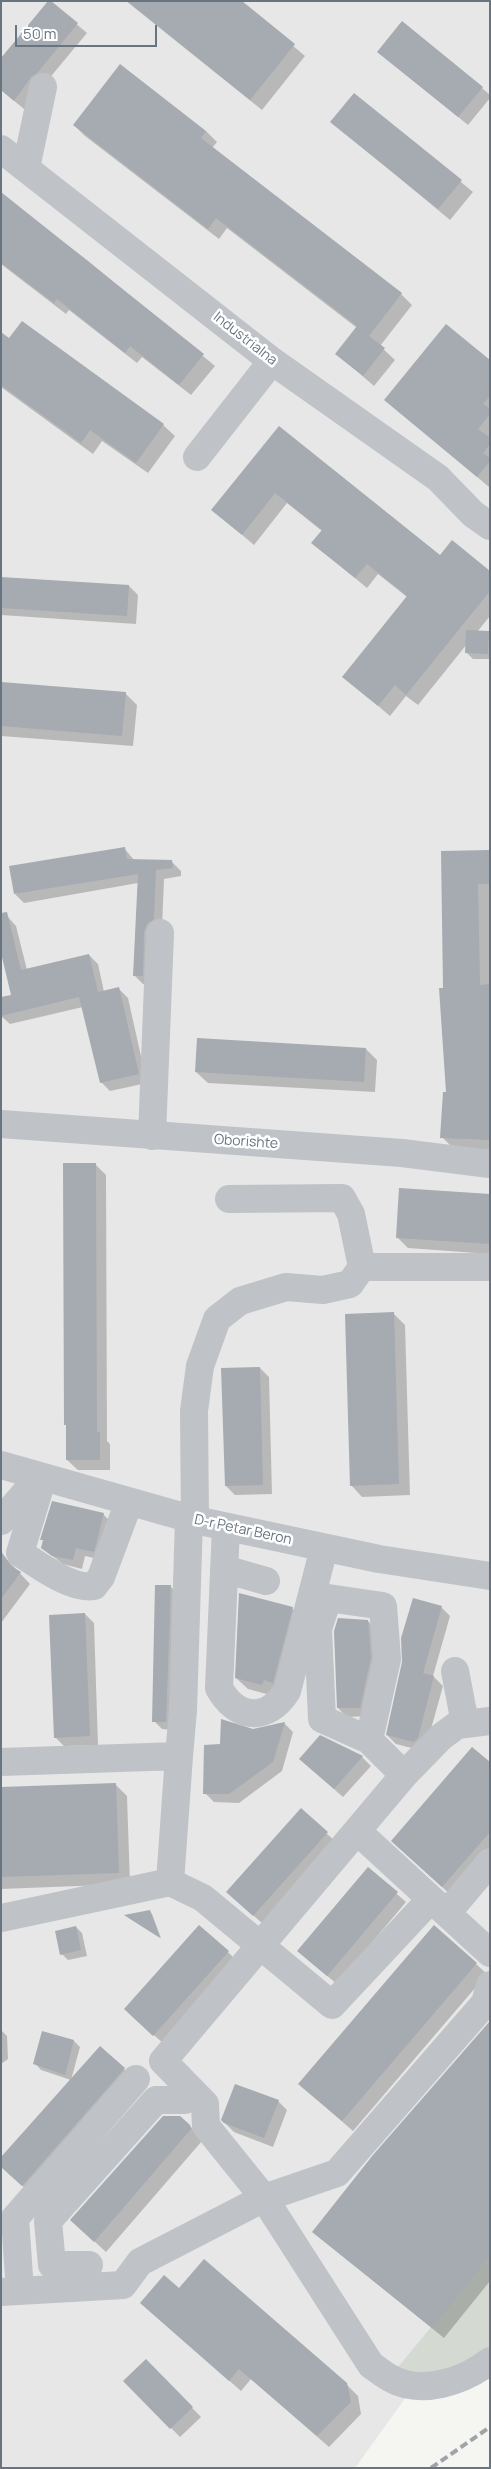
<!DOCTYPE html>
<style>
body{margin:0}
#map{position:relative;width:491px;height:2469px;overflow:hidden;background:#f5f5f2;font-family:Manrope,sans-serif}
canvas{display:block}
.frame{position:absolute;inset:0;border:2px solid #687480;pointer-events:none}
.scale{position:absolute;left:15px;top:25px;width:142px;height:22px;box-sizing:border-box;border:2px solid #687480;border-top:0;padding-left:6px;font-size:15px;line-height:18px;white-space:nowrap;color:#687480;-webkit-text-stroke:4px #fff;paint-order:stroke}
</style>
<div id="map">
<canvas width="491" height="2469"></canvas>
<div class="frame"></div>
<div class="scale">50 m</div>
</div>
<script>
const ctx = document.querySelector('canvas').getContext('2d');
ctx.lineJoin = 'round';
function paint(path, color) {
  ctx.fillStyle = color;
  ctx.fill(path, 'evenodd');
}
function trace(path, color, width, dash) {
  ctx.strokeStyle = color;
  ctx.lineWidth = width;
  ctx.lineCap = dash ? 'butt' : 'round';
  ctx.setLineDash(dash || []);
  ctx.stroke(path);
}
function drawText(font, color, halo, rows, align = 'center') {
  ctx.font = font + ' Manrope,sans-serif';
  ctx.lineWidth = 5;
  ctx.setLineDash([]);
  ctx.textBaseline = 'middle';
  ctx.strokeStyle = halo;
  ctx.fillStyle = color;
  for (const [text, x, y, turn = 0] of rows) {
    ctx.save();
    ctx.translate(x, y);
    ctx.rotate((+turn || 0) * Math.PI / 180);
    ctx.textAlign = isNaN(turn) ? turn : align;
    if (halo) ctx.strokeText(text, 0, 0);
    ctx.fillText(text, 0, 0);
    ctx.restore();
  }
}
const built = new Path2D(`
 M1,1H490V2280L355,2468H1Z`);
const green = new Path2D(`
 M490,2256V2353L459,2373L394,2372Z`);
const shadow = new Path2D(`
 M49,1L87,33L47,81L40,86L24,109L1,90V60Z
 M126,1H240L305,56L262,110Z
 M379,52L482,88L490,95V98L468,125Z
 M354,94L473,192L450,220L332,122Z
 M74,125L206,131L217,142L212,148L401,294L412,305L380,346L395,360L374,386L337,354L357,328L227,228L219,239L85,136Z
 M1,194L87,260L215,366L191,395L142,357L137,363L69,310L66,314L1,264Z
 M22,323L163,425L175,436L148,473L102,441L93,454L1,387V333L10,339Z
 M490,362V486L489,487L385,399Z
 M279,427L440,556L490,572V616L477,632L490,633V659H473L467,653V644L418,705L406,696L390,716L344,677L407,597L378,574L367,588L313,543L322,531L287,503L254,545L213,510Z
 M1,578L129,586L138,595L136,624L1,615Z
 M1,683L125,693L137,705L133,746L1,736Z
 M124,848L134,860L172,862L181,871V876L164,879L162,928L151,984H143L134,975L138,883L24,903L15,894Z
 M443,852H490V1150L452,1147L442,1137L447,1094Z
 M8,917L16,926L27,970L89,955L98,964L104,992L119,989L128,998L147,1083L110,1091L101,1082L83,1007L10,1024L1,1016L13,996Z
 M366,1049L377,1060L375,1092L208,1083L196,1072Z
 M95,1164L106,1175L107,1441L110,1444V1470H78L67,1460V1426L65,1424Z
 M490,1195V1254L408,1248L397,1237Z
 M394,1314L405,1325L410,1495L362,1497L351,1485Z
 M260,1368L269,1377L272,1494L235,1495L226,1486Z
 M103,1514L112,1523L102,1560L85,1556L82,1569L63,1564L42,1548L44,1541L42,1539Z
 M1,1553L30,1584L1,1623Z
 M171,1587L179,1595L174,1730L162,1729L154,1721Z
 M441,1607L450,1616L433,1676L443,1686L426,1747L423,1751L396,1744L387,1735Z
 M292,1608L303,1619L274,1696L248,1689L236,1678Z
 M85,1614L94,1623L98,1745L64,1746L55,1737Z
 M368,1621L377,1630L369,1716L347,1717L338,1708Z
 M279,1723H284L293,1732L282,1771L239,1803L214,1802L205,1793L253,1730L267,1728Z
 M362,1757L371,1766L343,1797L310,1768Z
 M490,1764V1856L454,1898L404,1852Z
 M115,1784L127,1796L130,1884L1,1889V1788Z
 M301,1810L336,1842L263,1924L237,1901Z
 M368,1869L406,1902L337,1984L308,1960Z
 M149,1911L152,1914L161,1938L129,1918Z
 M76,1927L82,1933L87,1956L68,1960L62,1954Z
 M228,1952L237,1961L163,2043L134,2018Z
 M476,1964L487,1974L353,2131L299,2084Z
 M490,2023V2281L444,2338L313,2232Z
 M1,2030L7,2036L8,2059L1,2064Z
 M43,2033L74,2041L80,2047L71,2080L41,2070L35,2063Z
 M124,2069L135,2080L34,2196L9,2174Z
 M278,2101L287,2110L273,2147L234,2132L225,2123Z
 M189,2125L201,2137L202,2141L106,2252L71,2220Z
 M179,2290L346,2384L358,2396L361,2414L329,2447L251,2379L241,2391L141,2303Z
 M146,2361L201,2417L180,2437L125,2381Z`);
const building = new Path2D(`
 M48,1H51L78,23L38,72L31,77L14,101L1,90V58Z
 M127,1H242L295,44L250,100Z
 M402,21L483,87L458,117L377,52Z
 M120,64L206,131L201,138L402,293L369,336L385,348L363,376L335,354L357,326L216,218L208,229L73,125Z
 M354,93L462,180L438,209L330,122Z
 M1,192L204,354L179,385L130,346L125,353L57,299L54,303L1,263Z
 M22,321L164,424L136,463L90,430L81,443L1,385V332L9,338Z
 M446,324L490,360V396L483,404L490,409V414L478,429L490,438V444L483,453L490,458V461L477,477L384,400Z
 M279,426L440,555L452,540L490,571V591L406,695L395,685L378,706L342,677L407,596L367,564L355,578L311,543L322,530L275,493L242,535L211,510Z
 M1,577L129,585L127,616L1,608Z
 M466,630L489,631L488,654L465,653Z
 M1,682L126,692L122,736L1,726Z
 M125,847L127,859L172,860L173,868L156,870L154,919L147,924L144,932L143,976H133L138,874L14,894L9,866Z
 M490,850V884H478L480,985L489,984L490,997L489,1140L440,1138L443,1092H446L439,988H443L441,851Z
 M7,912L21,970L89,954L98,992L119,987L139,1074L100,1083L79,997L1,1016V997L11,995L1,953V913Z
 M197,1038L366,1048L364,1082L195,1072Z
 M63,1163H96L97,1432H100V1460H66V1425H64Z
 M399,1188L490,1194V1244L396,1238Z
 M394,1312L399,1484L350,1486L345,1314Z
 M260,1367L263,1485L225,1486L221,1368Z
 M52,1501L104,1513L94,1552L76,1548L73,1560L52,1556L41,1548L43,1540H40Z
 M1,1551L11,1566L21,1572L1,1599Z
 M155,1585H171L166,1722H152Z
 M239,1593L293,1607L273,1683L264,1680L262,1685L235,1678Z
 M413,1598L442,1606L423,1673L434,1676L418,1738L414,1742L386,1735L402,1662L401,1638Z
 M85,1613L90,1736L54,1738L49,1615Z
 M338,1618L368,1620L371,1658L360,1708H337L334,1631Z
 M221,1719L253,1729L285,1722L273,1762L229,1794H203L204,1745L220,1744Z
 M320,1735L363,1756L334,1789L299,1759Z
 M472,1747L490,1762V1832L442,1887L391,1841Z
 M116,1783L119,1873L1,1877V1787Z
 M301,1808L328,1832L253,1916L226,1892Z
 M368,1867L398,1892L327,1976L297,1951Z
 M150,1910L160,1938L124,1915Z
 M199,1925L229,1951L153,2036L124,2009Z
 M434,1925L477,1963L342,2121L298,2084Z
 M76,1926L81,1950L60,1955L55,1931Z
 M490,2021V2256L432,2328L312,2232L373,2155Z
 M42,2031L74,2040L65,2075L33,2064Z
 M100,2046L125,2068L22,2186L1,2167V2157Z
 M235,2084L279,2100L264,2138L224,2123L221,2120Z
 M163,2116H180L190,2125L191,2129L94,2242L70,2220Z
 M204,2259L347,2383L351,2402L317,2436L239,2369L229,2381L140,2303L164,2275L179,2288Z
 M146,2359L193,2407L170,2429L123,2381Z`);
const minor = new Path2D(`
 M1,149L272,361L438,478L473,514L490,526
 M26,168L43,87
 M197,457L272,361
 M1,1124L402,1153L490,1164
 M152,1136L160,933
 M362,1267H490
 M1,1465L195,1520L379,1559L490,1576
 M43,1477L20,1553C38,1565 72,1590 94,1586L101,1577L129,1502
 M195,1520L194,1411L200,1366L217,1319L240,1301L286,1287L323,1290L350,1284L362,1267L351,1214L342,1198L229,1199
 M1,1521L39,1477
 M226,1527L219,1688C236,1719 267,1723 287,1691L324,1548
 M224,1569L266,1581
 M455,1671L465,1723
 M179,1756L183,1710L189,1519
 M1,1762L179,1756L170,1882
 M404,1775L441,1737L457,1725L490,1721
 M357,1831L431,1899
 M447,1913L490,1862
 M1,1918L170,1882L203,1898L332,2005L431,1899L490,1953
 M490,1985L485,2003L337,2173L264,2198L371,2365C377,2369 384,2375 390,2378C422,2396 464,2381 490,2361
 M89,2265H52L48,2221L156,2100H185L192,2091
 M20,2291L15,2218L136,2079
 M1,2292L123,2285L140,2262L264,2198L206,2126L205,2104L163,2061L404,1775L369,1740L322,1719L318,1629L328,1598L383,1606L387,1659L369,1740`);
const rail = new Path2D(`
 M431,2468L490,2427`);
const streetNames = [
 ["Industrialna",245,339,38],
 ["Oborishte",246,1142,4],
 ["D-r Petar Beron",243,1530,12]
];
paint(built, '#e6e7e6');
paint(green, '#d4dad2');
paint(shadow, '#0003');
paint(building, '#a5abb1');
trace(minor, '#bfc2c6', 28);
trace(rail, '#9fa4a9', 4, [8, 4]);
drawText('14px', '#687480', '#fff', streetNames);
</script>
